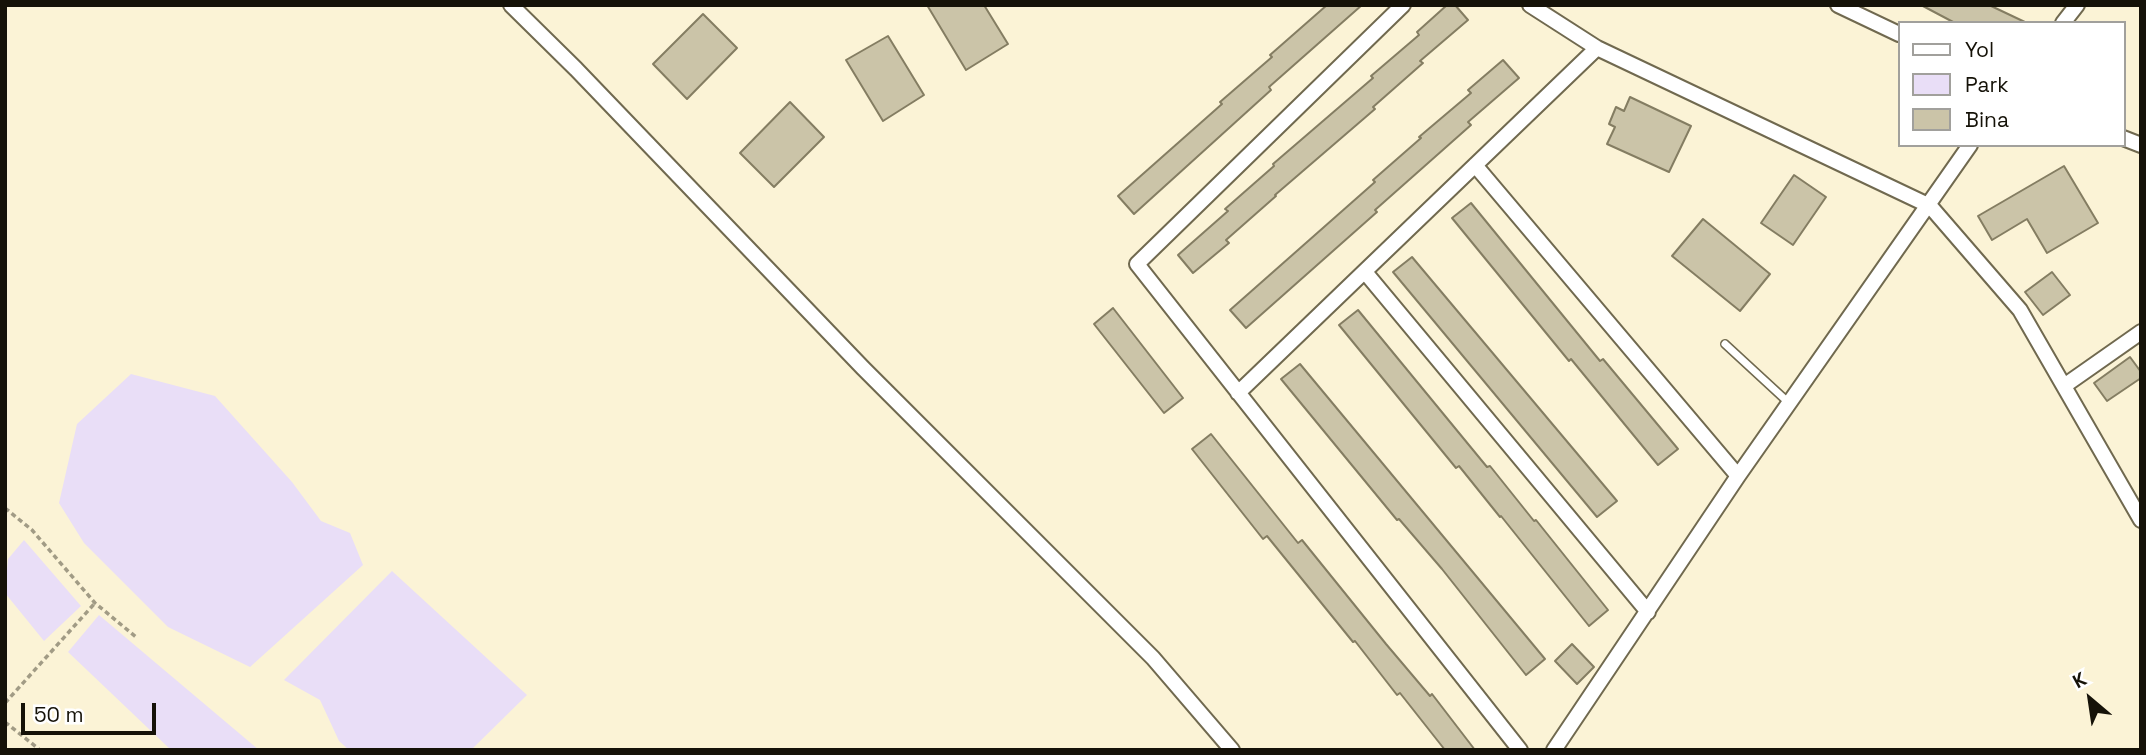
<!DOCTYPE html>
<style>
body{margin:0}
#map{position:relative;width:2146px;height:755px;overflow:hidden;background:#fbf3d6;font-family:"Space Grotesk",sans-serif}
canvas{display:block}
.frame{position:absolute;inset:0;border:7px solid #151208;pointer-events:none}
.legend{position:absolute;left:1898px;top:21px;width:228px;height:126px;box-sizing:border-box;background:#fff;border:2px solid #a1a09c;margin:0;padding:9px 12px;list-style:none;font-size:21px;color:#151208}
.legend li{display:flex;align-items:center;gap:14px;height:35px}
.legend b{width:35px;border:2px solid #a1a09c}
.north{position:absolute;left:2055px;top:664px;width:70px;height:70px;-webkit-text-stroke:5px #fff;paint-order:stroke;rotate:331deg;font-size:19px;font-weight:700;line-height:28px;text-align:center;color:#151208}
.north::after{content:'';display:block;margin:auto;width:24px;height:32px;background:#151208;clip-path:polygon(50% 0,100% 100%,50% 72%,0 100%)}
.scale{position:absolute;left:21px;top:703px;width:135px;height:32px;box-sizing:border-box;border:4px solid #151208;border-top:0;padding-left:9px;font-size:21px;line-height:24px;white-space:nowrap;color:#151208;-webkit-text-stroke:5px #fff;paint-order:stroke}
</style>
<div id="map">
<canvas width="2146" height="755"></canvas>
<div class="frame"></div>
<ul class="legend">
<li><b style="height:9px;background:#fff"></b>Yol</li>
<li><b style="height:19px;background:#e9def7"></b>Park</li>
<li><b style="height:19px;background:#cbc4a8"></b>Bina</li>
</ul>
<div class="north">K</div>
<div class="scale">50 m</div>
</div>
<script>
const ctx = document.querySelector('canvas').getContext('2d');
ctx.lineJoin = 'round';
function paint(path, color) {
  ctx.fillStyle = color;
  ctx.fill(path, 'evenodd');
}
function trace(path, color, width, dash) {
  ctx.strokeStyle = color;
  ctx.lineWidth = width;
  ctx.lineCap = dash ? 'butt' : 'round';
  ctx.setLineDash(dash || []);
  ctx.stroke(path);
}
const green = new Path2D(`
 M131,374L215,396L292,482L321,521L350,533L363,565L250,667L168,627L84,543L59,503L77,424Z
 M24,540L81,606L44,641L5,593L8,559Z
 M392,571L527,695L471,750H349L339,741L320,700L284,680Z
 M99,615L259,750H171L68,652Z`);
const building = new Path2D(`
 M927,5H984L1008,44L966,70Z
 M1327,5H1362L1269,87L1271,90L1134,214L1118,196L1222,104L1220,102L1272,57L1270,55Z
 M1447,5H1455L1468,20L1420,61L1423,63L1373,107L1375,109L1275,195L1276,196L1226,240L1229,243L1193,273L1178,255L1228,211L1225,209L1274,166L1273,164L1373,78L1371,76L1419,35L1417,32Z
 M1921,5H1989L2027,23H1955Z
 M703,14L737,48L687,99L653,64Z
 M888,36L924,95L883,121L846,60Z
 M1503,60L1519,78L1468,122L1471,125L1375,210L1377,212L1246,328L1230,310L1375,182L1373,180L1421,138L1419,137L1471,93L1468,90Z
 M1630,97L1691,126L1669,172L1607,144L1615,127L1609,124L1616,107L1624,111Z
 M790,102L824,137L774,187L740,153Z
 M2064,166L2098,223L2047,253L2027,219L1992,240L1978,216Z
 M1794,175L1826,197L1793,245L1761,223Z
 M1471,203L1600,361L1603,359L1678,449L1658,465L1571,359L1569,361L1452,218Z
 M1703,219L1770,274L1740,311L1672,256Z
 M1412,257L1617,501L1597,517L1393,272Z
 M2052,272L2070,295L2043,315L2025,292Z
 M1113,308L1183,398L1164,413L1094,324Z
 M1358,310L1487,467L1490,466L1534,521L1536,520L1608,610L1589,626L1501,516L1500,517L1459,466L1456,468L1339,325Z
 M2130,357L2141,372V378L2107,401L2094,383Z
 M1300,364L1545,659L1526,675L1442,569L1399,519L1397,520L1281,379Z
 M1211,434L1298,543L1302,540L1386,644L1430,696L1432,694L1475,750H1445L1400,693L1397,695L1355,641L1353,642L1267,536L1263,539L1192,449Z
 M1572,644L1594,667L1577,684L1555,661Z`);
const path = new Path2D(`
 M5,508L32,530L95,603L136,637
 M5,703L95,603
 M5,722L40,750`);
const service = new Path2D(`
 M1725,344L1789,403`);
const minor = new Path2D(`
 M511,5L576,69L863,368L1153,658L1232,750
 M1403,5L1137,264L1520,750
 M1530,5L1597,48L1930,206L2020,310L2141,520
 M1838,5L1899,34
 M2063,23L2077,5
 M2123,138L2141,145
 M1475,165L1738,476
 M1365,272L1648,612
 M2064,386L2141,332
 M1238,393L1597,48
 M1554,750L1738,476L1970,145`);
paint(green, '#e9def7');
paint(building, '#cbc4a8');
trace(building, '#847d62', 2);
trace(service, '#70694f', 10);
trace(minor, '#70694f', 18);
trace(path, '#a19b85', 3.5, [5, 3.5]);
trace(service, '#fff', 7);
trace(minor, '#fff', 14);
</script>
